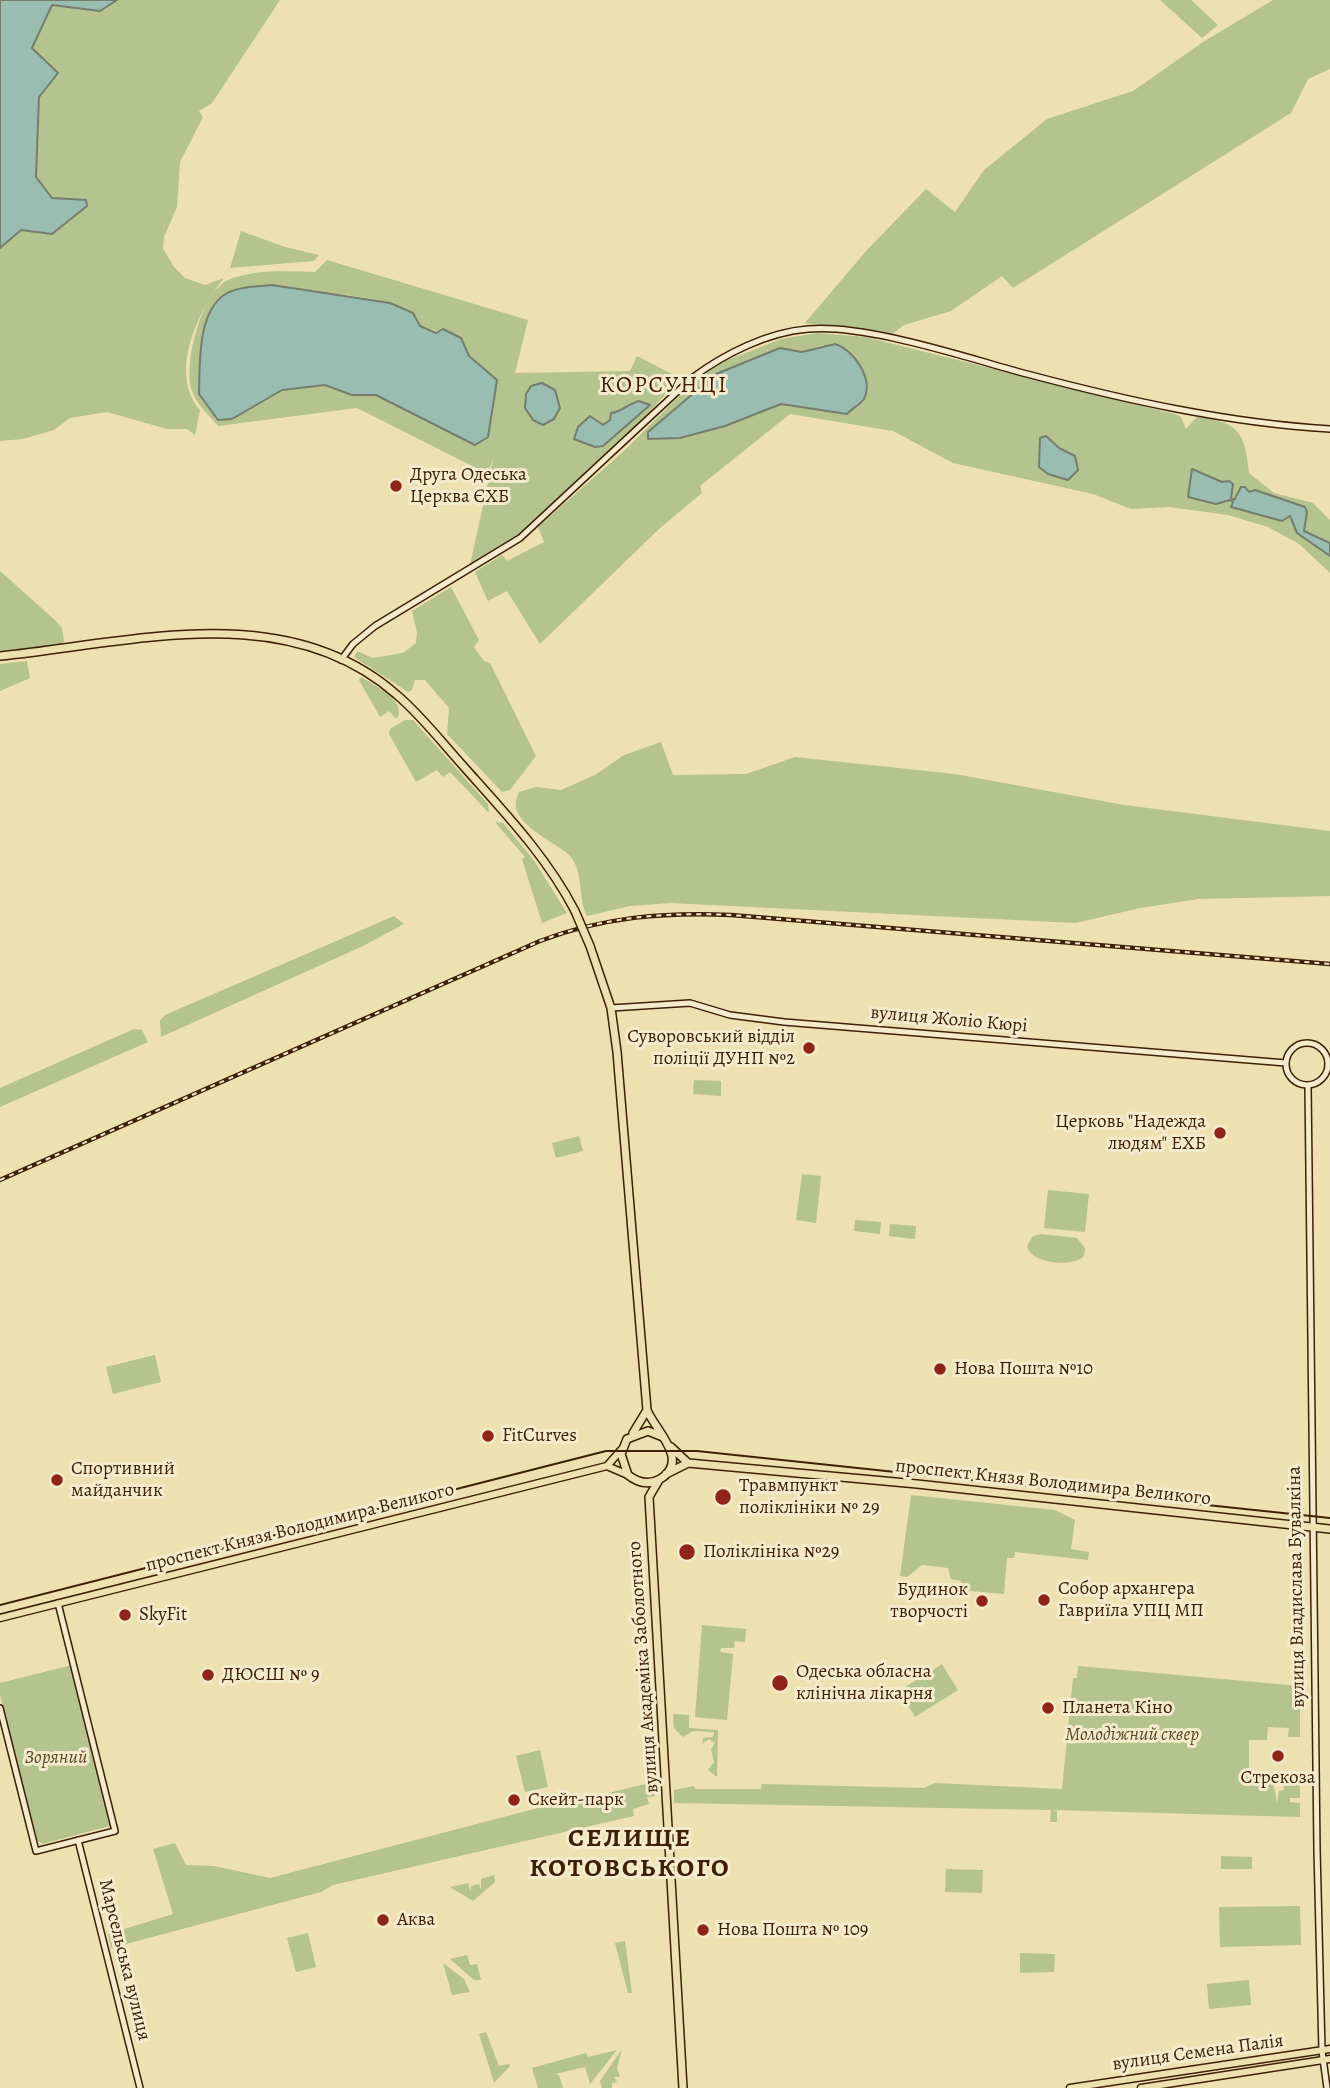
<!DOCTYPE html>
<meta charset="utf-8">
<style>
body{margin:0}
canvas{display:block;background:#ede0b1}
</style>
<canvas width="1330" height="2088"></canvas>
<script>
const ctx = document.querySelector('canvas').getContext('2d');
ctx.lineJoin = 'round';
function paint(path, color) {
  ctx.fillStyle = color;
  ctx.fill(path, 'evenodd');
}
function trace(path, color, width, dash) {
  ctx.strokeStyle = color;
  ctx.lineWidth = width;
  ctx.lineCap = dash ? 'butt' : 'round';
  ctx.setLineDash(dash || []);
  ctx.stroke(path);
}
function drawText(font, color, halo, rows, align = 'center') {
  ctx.font = font + ' Alegreya,serif';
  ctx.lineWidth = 6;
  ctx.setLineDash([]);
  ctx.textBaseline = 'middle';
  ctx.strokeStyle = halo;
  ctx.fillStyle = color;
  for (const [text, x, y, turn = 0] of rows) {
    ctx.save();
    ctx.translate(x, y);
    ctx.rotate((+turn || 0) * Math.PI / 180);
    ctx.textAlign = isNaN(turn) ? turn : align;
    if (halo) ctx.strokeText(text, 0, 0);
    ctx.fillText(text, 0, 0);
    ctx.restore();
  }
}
const green = new Path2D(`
 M0,0H280L212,103L199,111L203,117L180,162L177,207L164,237L163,248L174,267L185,278L205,285L224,278C198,311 168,373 200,410L195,435L187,429H167L107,412L70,418L54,430L23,439L0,441Z
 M1160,0H1191L1218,25L1202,38Z
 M1273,0H1330V69L1308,79L1291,113L1013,288L1002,276L951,311L904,325L891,335L805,323L866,251L926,189L955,212L984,170L1047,119L1133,91L1203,42Z
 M241,231L285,247L319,255L314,261L230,268Z
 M327,260L528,320L515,373L630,371L637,356L672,374L675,384L639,423L517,536L470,565L494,455L488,474L357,408L218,426C210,416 196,404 192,391C183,365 201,290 230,279C257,269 287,271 315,272ZM296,288C330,297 402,292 420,326L461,338L469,356L497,380L475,445L376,395H352L325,385L282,390L261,400L244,413L199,394C200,360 197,298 240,289C257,286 278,288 296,288Z
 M818,333L865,337L1175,414L1181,417L1186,429L1197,417C1238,422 1245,431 1249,473L1274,493L1313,503L1330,520V573L1299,544L1268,527L1228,515L1169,507L1131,509L1093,494L953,463L893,431L790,414L700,486L702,493L659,529L540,644L507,591L488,601L475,572L502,555L507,561L544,542L538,527L625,450L694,381L720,363L781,339ZM823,345L868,385L863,402L855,405L781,404L725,426L680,438L648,439L658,423L716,374L780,348L802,352Z
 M0,571L56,621L62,628L64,642L57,647L0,654Z
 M451,587L479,640L474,647L484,661L490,663L536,756L510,790L502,792L447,734L449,708L425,680H415L412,690L408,692L354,657L357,651L373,658L403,653L416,643L417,632L412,611Z
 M27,661L30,678L0,691V664Z
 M361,677C374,685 405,699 398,717L395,718L389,711L380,717L359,680Z
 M405,720H413L488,804L489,813L450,772L443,777L437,770L416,782L389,734L390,729Z
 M661,742L673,775L746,774L795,757L955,774L1124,805L1330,831V896L1199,899L1140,908L1076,923L670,903L630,906L587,916C577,897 585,870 568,854C551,839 503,821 519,792L536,787L561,790L595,775L624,755Z
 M495,822L503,823L533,859L567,913L542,923L522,859L525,857Z
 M394,916L404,924L363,946L161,1037L160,1020L165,1015Z
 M134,1029L142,1030L148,1042L0,1107V1088Z
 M694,1080L721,1081V1096L693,1094Z
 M579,1136L583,1151L556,1158L552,1143Z
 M802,1174L821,1176L816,1223L796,1220Z
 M1048,1190L1089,1194L1085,1232L1044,1228Z
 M855,1220L881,1222L880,1234L854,1231Z
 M890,1224L916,1226L915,1239L889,1236Z
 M1041,1234L1077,1238L1085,1248L1084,1256C1073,1268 1031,1264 1027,1246L1033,1236Z
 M155,1355L161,1382L113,1394L106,1367Z
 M911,1495L1055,1510L1075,1520L1071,1549L1089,1552L1088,1560L1015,1552L1014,1558H1007L1004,1594L960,1590L961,1581L951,1579L948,1568L922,1565L907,1577L900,1576Z
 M702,1625L746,1629L745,1642L735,1641L734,1648H721L720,1652L733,1654L727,1720L695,1717Z
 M942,1664L958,1690L915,1717L899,1691Z
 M72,1665L111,1822L110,1826L42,1844L37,1840L0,1695V1683Z
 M1078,1666L1300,1686V1737H1288L1289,1728L1268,1727L1267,1740H1249V1776L1272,1775L1277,1803L1279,1791L1284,1790V1779H1300V1798H1290V1802L1300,1803V1817L1052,1810L1057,1811V1822H1050L1051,1810L674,1803V1790L693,1786L696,1789H761L762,1784L924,1788L935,1783L1062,1789L1073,1678H1077Z
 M673,1714L689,1715V1728L718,1730L717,1777L708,1770L714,1762L711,1749L715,1743L709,1739L702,1744L703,1738L713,1737L714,1732L693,1731L683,1737L674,1728Z
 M540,1750L548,1787L525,1792L516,1756Z
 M653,1782L655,1796L647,1797L649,1804L633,1809L634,1816L333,1885L321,1892L111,1948L108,1934L173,1914L153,1849L175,1843L186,1865L214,1866L270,1878L561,1802L564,1804Z
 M1221,1856L1252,1857V1869H1221Z
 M946,1869L983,1870L982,1893L945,1892Z
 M494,1875L495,1882L473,1901L450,1887L468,1883L471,1892V1886L479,1884L481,1890V1879Z
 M1300,1906L1301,1945L1220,1947L1219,1907Z
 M308,1933L316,1967L296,1972L287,1938Z
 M625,1941L632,1993H628L615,1943Z
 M1020,1953L1055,1954L1054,1972L1020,1973Z
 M467,1955L470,1965L477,1964L481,1980H474L450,1959Z
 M443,1963L464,1979L470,1992L452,1995Z
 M1249,1980L1251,2005L1209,2009L1207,1984Z
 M486,2032L499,2066L509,2064L510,2066L494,2083L479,2034Z
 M622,2049L617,2068L620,2077H614L617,2082L612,2083V2088H602L600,2081Z
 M617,2050L590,2084L585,2067L555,2074L559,2075L563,2088H538L532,2068L586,2053L588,2057Z`);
const water = new Path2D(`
 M0,0H117L100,11L52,5L32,48L58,73L39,97L36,177L52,198L86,200L87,206L52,234L21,230L0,248Z
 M272,285L390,303L413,313L420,326L436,333L443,329L461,338L469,356L497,380L488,437L475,445L376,395H352L325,385L282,390L232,419L218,420L199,394C200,365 197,314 224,295C237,286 257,287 272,285Z
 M835,344C854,350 874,379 864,399C861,404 851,409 847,414L781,404L725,426L680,438L648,439V432L716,374L780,348L802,352Z
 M542,383L555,390L560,408L554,419L543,425L533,420L525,408L526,394L531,386Z
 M639,401L650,405L603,446L595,447L574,439L578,427L590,416L603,425L610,420L611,413C621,412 628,404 639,401Z
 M1046,436L1059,448L1075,456L1078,470L1068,480L1048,474L1039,467L1040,438Z
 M1192,469L1222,482L1229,481L1233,484L1231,498L1234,500L1241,487H1245L1249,492L1255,490L1305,507L1307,512L1304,531L1330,543V556L1297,533L1290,516L1282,521L1231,507L1233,502L1230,500L1216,504L1188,497Z`);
const secondary = new Path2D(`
 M341,660L353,644L375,626L520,538L692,378C724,354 768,332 808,329C868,324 967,358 1027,374C1125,400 1228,423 1330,429
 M611,1008L690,1003L730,1015L784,1022L1286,1063
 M1286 1064a21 21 0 1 1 42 0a21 21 0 1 1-42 0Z
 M1308,1085L1317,1850L1322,2051L1327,2088
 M0,1708L36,1851L115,1831L58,1603
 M78,1840L140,2088`);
const primary = new Path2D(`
 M607,1466L628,1475
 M0,1618L607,1466L621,1450
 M1070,2088L1330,2049
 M1141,2088L1330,2059`);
const highway = new Path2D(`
 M0,656C131,643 286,597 397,695C422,716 443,744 465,768C505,813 547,857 575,911
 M590,946L611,1008L617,1052L647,1410C655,1430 691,1461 660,1479C648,1486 637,1482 628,1475L621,1454L627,1439L648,1431L663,1437
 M633,1433L647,1410
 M671,1447L688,1463
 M666,1474L688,1463L917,1484L1330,1529
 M659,1480L649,1497L683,2088`);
const tram = new Path2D(`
 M0,1605L606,1451H697L1330,1518`);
const rail = new Path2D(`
 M0,1180L540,941C603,917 664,912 731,915L1330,964`);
const highwayBridge = new Path2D(`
 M575,911L590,946`);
const markers = [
 [396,486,7,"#8f2418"],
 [809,1048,7,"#8f2418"],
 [1220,1133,7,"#8f2418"],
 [940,1369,7,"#8f2418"],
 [488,1436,7,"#8f2418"],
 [57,1480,7,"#8f2418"],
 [723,1497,9,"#8f2418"],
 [687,1552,9,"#8f2418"],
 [1044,1600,7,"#8f2418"],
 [982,1601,7,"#8f2418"],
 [125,1615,7,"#8f2418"],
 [208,1675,7,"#8f2418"],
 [780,1683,9,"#8f2418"],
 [1048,1708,7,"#8f2418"],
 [1278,1756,7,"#8f2418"],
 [514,1800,7,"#8f2418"],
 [383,1920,7,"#8f2418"],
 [703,1930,7,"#8f2418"]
];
const poiNames = [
 ["Друга Одеська",410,475],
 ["Церква ЄХБ",410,497],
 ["Суворовський відділ",795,1037,"right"],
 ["поліції ДУНП №2",795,1059,"right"],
 ["Церковь \"Надежда",1206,1122,"right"],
 ["людям\" ЕХБ",1206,1144,"right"],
 ["Нова Пошта №10",954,1369],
 ["FitCurves",502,1436],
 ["Спортивний",71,1469],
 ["майданчик",71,1491],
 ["Травмпункт",739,1486],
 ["поліклініки № 29",739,1508],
 ["Поліклініка №29",703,1552],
 ["Собор архангера",1058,1589],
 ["Гавриїла УПЦ МП",1058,1611],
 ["Будинок",968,1590,"right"],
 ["творчості",968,1612,"right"],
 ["SkyFit",139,1615],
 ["Одеська обласна",796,1672],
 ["клінічна лікарня",796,1694],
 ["ДЮСШ № 9",222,1675],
 ["Планета Кіно",1062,1708],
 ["Стрекоза",1278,1778,"center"],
 ["Скейт-парк",528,1800],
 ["Аква",397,1920],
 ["Нова Пошта № 109",717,1930]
];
const streetNames = [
 ["вулиця Жоліо Кюрі",949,1020,5],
 ["проспект Князя Володимира Великого",1053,1483,6],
 ["проспект Князя Володимира Великого",300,1528,-14],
 ["вулиця Владислава Бувалкіна",1297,1587,-91],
 ["вулиця Академіка Заболотного",644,1667,-94],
 ["Марсельська вулиця",124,1960,76],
 ["вулиця Семена Палія",1198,2053,-8]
];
const parkNames = [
 ["Молодіжний сквер",1132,1735],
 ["Зоряний",56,1758]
];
const quarterNames = [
 ["КОРСУНЦІ",664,386]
];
const districtNames = [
 ["СЕЛИЩЕ",630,1840],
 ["КОТОВСЬКОГО",630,1870]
];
paint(green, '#b5c38e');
paint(water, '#99bdb0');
trace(water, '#757e6c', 2);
trace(secondary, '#3e2006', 8);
trace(primary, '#3e2006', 9);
trace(highway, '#3e2006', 10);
trace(secondary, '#f3ebcc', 5);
trace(primary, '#ede0b1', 6);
trace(highway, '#ede0b1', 7);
trace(tram, '#3e2006', 2);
trace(rail, '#3e2006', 4.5);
trace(rail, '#f3ebcc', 2, [5]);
trace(highwayBridge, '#3e2006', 10, []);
trace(highwayBridge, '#ede0b1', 7);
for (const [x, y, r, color] of markers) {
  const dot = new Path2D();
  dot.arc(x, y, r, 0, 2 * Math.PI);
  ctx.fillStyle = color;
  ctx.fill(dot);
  trace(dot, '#f3ebcc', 2.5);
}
drawText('19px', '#3e2006', '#f3ebcc', poiNames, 'left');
drawText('19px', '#3e2006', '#f3ebcc', streetNames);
drawText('italic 19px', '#5c4928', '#f3ebcc', parkNames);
ctx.letterSpacing = '2px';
drawText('23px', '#3e2006', '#f3ebcc', quarterNames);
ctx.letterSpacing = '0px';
ctx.letterSpacing = '2px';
drawText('bold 26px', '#3e2006', '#f3ebcc', districtNames);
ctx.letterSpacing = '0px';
</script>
